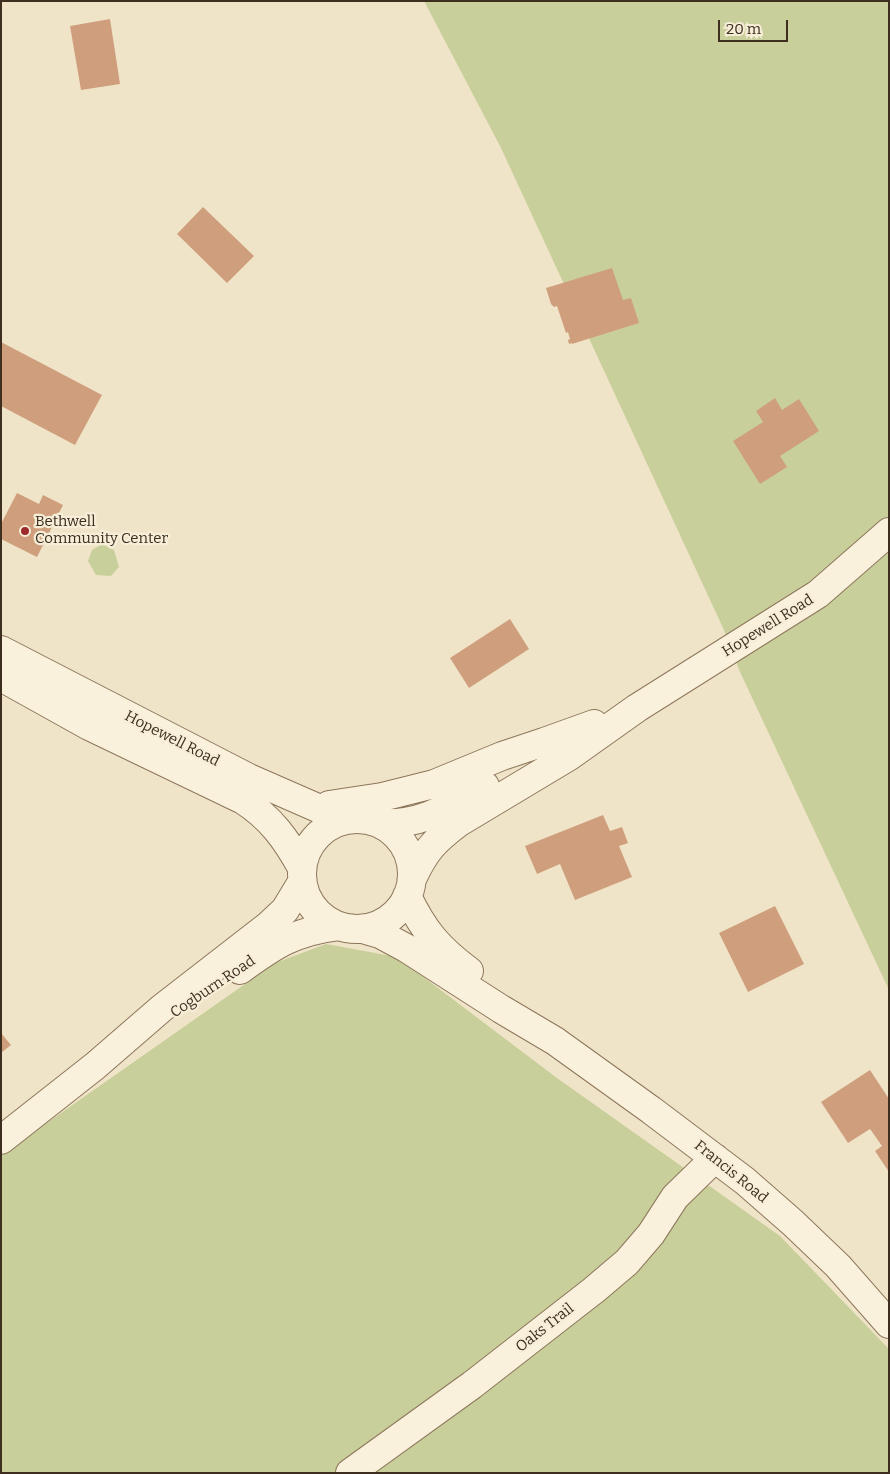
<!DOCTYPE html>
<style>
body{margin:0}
#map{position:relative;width:890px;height:1474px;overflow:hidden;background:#f0e4c8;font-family:Bitter,serif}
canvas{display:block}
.frame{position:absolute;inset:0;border:2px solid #3d2e20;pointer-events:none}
.scale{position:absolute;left:718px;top:20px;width:70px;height:22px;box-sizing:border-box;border:2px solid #3d2e20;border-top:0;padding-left:6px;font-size:15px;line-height:18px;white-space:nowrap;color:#3d2e20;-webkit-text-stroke:4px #f7eed8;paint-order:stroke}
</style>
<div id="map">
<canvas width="890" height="1474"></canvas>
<div class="frame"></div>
<div class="scale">20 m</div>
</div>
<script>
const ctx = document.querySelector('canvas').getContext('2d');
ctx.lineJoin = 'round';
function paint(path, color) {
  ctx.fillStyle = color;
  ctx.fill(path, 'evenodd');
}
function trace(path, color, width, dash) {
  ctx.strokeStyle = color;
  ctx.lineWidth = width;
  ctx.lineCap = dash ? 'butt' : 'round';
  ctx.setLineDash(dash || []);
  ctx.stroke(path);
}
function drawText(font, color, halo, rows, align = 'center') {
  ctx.font = font + ' Bitter,serif';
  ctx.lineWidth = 4.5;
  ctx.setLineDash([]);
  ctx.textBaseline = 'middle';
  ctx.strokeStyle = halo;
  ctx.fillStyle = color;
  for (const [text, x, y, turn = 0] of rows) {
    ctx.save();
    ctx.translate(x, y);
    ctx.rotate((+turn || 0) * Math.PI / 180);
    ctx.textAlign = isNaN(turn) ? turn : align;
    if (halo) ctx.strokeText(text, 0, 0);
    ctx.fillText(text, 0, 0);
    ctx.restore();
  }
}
const green = new Path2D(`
 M424,1H889V990L740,672L723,628L501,148Z
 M102,544L114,550L119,567L111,576L96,575L88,561L92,550Z
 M326,944L397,957L557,1078L780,1236L889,1349V1473H1V1155L275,963Z`);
const building = new Path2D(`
 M110,19L120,84L81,90L70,26Z
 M203,207L254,256L227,283L177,234Z
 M612,268L623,300L631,298L639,323L572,344V343L569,344L568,340L570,339L568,332L566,333L557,306L554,307L551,304L546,288Z
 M1,342L102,395L75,445L1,406Z
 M775,398L782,410L799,399L819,431L780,456L787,467L760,484L733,441L763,422L756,411Z
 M17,493L39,504L43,495L63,505L37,557L1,539V524Z
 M510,619L529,649L469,688L450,658Z
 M603,815L610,831L622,827L628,843L619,846L632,877L575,900L560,864L537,874L525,846Z
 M775,906L804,964L748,992L719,933Z
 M1,1033L11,1045L1,1053Z
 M870,1070L889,1099V1172L875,1151L882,1146L870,1129L848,1143L821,1102Z`);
const minor = new Path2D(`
 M1,650L249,778L345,820
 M1,677L89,726L243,800C271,818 286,839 302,868
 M329,805L382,797L434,784L502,756L544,742L594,724
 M302 874a55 55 0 1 1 110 0a55 55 0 1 1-110 0Z
 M378,823C422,826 448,807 485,786
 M412,879C425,851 434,841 458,823L568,757L637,708L818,594L889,532
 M407,896C424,931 438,948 469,971
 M363,929L380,934L406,948L501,1009L555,1041L651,1110L745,1181L793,1223L838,1266L889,1324
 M240,970C274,945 295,931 339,926
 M1,1140L95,1066L162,1008L269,925L285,910L302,882
 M350,1473L472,1385L594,1290L627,1262L651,1234L675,1197L715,1158`);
const markers = [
 [25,531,5,"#9e2a2b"]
];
const poiNames = [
 ["Bethwell",35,522],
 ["Community Center",35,539]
];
const streetNames = [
 ["Hopewell Road",768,626,-32],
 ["Hopewell Road",172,739,27],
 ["Cogburn Road",213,987,-34],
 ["Francis Road",731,1172,39],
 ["Oaks Trail",545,1328,-38]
];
paint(green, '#c9cf9b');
paint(building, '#cf9f7d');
trace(minor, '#8d765c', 30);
trace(minor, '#faf1dc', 28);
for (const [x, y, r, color] of markers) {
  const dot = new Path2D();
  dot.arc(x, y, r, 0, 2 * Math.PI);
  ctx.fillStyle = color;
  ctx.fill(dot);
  trace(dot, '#f7eed8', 2);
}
drawText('15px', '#3d2e20', '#f7eed8', poiNames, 'left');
drawText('15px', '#3d2e20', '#f7eed8', streetNames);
</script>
